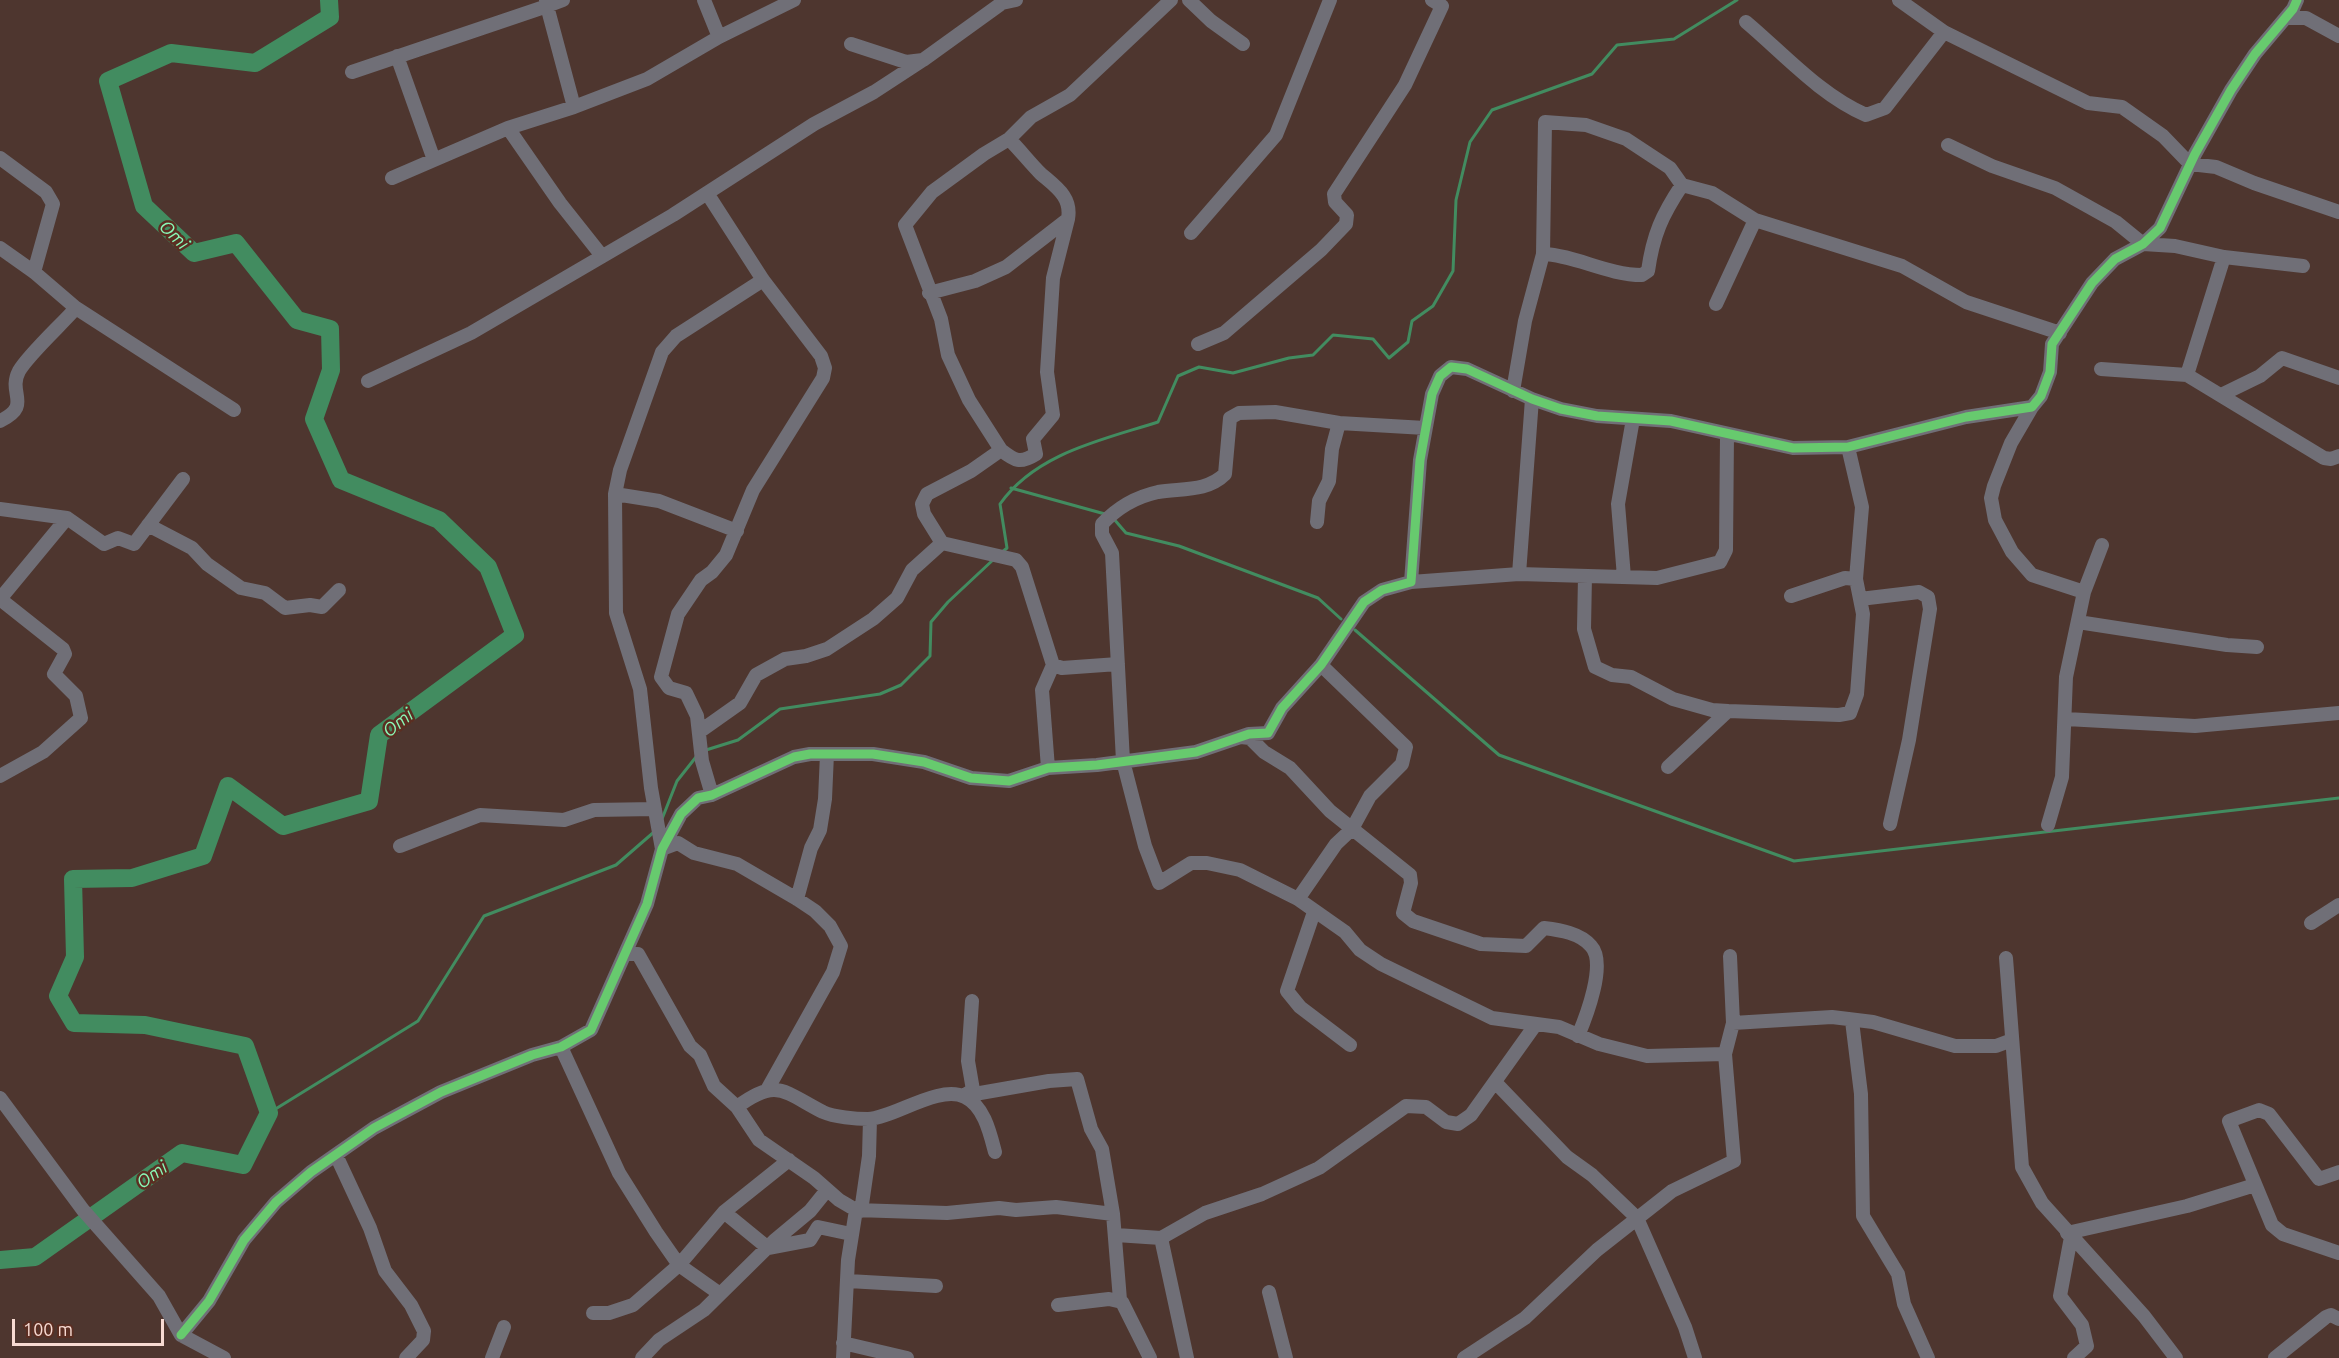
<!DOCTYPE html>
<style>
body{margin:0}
#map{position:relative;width:2339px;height:1358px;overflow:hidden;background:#4e362f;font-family:Ubuntu,sans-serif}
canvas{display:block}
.scale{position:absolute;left:12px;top:1319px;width:152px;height:27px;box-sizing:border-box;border:3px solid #f7dad2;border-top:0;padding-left:8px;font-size:18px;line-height:21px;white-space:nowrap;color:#f7dad2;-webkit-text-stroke:4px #5b2e22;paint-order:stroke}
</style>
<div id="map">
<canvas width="2339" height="1358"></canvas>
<div class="scale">100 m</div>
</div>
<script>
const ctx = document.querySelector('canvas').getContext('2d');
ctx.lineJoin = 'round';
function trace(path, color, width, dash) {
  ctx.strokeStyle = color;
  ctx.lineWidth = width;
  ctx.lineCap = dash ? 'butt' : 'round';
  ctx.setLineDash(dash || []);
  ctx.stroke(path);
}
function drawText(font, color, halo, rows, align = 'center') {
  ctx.font = font + ' Ubuntu,sans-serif';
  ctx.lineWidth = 5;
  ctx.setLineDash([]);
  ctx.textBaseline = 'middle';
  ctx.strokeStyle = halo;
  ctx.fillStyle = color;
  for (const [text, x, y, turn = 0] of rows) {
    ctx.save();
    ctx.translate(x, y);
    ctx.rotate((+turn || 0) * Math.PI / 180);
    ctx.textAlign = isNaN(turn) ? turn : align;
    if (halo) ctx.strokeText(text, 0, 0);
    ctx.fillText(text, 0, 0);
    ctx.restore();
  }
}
const stream = new Path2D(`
 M1011,488L1105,514
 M1113,518L1126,533L1179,546L1318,598L1341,619
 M1001,553L1007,548L1000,504C1036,453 1102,440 1158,422L1178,376L1199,367L1233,373L1289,358L1313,355L1333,335L1373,339L1389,358L1408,342L1412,321L1433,306L1453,271L1456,200L1470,142L1492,110L1592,74L1617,45L1674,39L1737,0
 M1355,630L1499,755L1794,861L2339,798
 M706,750L738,740L780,709L880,694L901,685L930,656L931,622L948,602L994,559
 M662,819L677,781L696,757
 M269,1113L418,1021L484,916L616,865L654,832`);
const river = new Path2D(`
 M0,1260L35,1257L182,1153L243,1165L269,1113L245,1046L145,1025L74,1023L58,996L75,957L73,879L132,878L203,856L228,786L283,826L369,801L379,735L515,635L488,567L439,520L341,480L314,419L331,370L330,329L297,320L236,243L194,253L144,206L108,81L171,53L255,63L330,17L329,0`);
const minor = new Path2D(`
 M546,0L547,6L563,0
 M704,0L719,37
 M1189,0L1211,21L1243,44
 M1899,0L1944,32
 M2287,18H2306L2339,36
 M1746,22C1784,54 1820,95 1866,115L1885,108L1944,32L2088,103L2122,107L2163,136L2190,164L2216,167L2254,183L2339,212
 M851,44L906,62L923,60L1002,3L1016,0
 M397,56L434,160
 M352,72L547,6L574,107
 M508,128L560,203L602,256
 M1948,145L1992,166L2055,188L2116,222L2143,244L2175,246L2224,257L2303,266
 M0,158L46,192L53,204L34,272
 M392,178L508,128L574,107L647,79L719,37L794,0
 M707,193L763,280L821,356L825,368L823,378L753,490L726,555L712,572L701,580L678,614L661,677L669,688L686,693L697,716L702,761L712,795
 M1191,233L1276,135L1330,0
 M0,248L34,272L76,308L234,410
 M1543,254C1575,255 1607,275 1642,275L1648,271C1653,235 1662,215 1682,185
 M763,280L676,336L662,352L620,470L615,494L616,613L640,689L651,788L662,849L678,843L694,853L737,864L797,899L815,911L830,926L841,946L833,972L767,1090
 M929,293L975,281L1006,267L1068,219C1072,197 1056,187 1041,174C1030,163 1020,150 1009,139
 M1716,304L1755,220
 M1198,344L1224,333L1321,250L1346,224L1347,215L1335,202L1334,194L1405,85L1442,6L1432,0
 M2101,369L2187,375L2324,458L2331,459L2339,456
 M2187,375L2224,257
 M368,381L471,333L673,215L814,124L874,92L923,60
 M1513,391L1525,321L1543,254L1545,122L1586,125L1626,139L1670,168L1682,185L1712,193L1755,220L1902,266L1966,302L2060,333
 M2221,395L2260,376L2282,358L2339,378
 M2032,407L2011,443L1994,486L1991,498L1995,520L2012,552L2032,575L2084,592
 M0,421C33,405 7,394 19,371C28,355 62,324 76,308
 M1339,423L1275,412L1239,413L1230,418L1225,474C1207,492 1181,488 1158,492C1135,497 1118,507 1102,524V534L1112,553L1123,761L1145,846L1159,883L1191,863H1207L1240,870L1298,899L1345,932L1360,950L1381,964L1492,1018L1559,1027L1599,1044L1647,1056L1725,1054
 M1001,450C1015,461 1020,464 1036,454L1033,439L1053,415L1047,372L1053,278L1068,219
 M615,494L659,501L737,531
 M0,509L67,518L0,599
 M67,518L104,544L118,538L134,544L183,479
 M1317,522L1319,501L1329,481L1332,449L1339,423L1425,428
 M148,525L192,548L207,564L241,588L265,593L285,608L310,605L322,607L339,590
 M1519,574L1532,399
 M1585,576L1584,629L1595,667L1612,675L1631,677L1673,699L1712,710L1728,711
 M1624,577L1618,504L1633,419
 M1411,582L1519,574L1657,578L1720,562L1726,550L1727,435
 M1791,596L1845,578L1856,579
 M0,599L63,649L65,654L54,674L76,696L81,718L43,752L0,776
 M1860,599L1919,592L1928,597L1930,609L1909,740L1890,824
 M2078,622L2227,645L2257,647
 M1053,665L1062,668L1118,664
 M2066,719L2195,726L2339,713
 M699,732L740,703L756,675L785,659L806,656L827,649L873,619L897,598L912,570L942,543
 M1241,737L1250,738L1264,752L1290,768L1330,811L1410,875L1411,883L1403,913L1413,921L1481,944L1526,946L1544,928C1560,930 1580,933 1591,946C1607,963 1586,1017 1578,1036
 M1668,767L1728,711L1839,715L1850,713L1857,694L1863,614L1856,579L1862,507L1848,447
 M1048,768L1042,690L1053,665L1022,567L1016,560L942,543L924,514L922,504L927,494L971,471L1001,450L969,400L948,355L941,319L905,225L932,192L984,154L1009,139L1031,117L1070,95L1171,0
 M2048,825L2062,777L2066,677L2084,592L2102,545
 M400,846L480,815L564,820L594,810L655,809
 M797,899L811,848L820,830L825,799L827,754
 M1298,899L1336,844L1352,829L1370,796L1402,764L1406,747L1321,665
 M1314,912L1287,991L1300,1007L1350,1045
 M2311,923L2339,905
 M625,954H638L690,1046L700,1055L714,1086L737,1107L759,1140L814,1178L839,1200L856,1210L947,1213L999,1208L1016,1210L1056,1207L1113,1214L1120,1300
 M2006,958L2022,1167L2042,1203L2144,1316L2176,1358
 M1852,1021L1861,1094L1863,1216L1898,1274L1904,1304L1928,1358
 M1733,1023L1832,1017L1873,1022L1955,1046H1996L2012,1040
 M561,1047L619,1173L656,1232L679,1265L720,1294
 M1495,1082L1567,1157L1592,1175L1637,1218L1685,1327L1695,1358
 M963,1096L1049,1081L1077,1079L1091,1129L1102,1149L1113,1214
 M963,1096L973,1090L968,1061L972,1001
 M0,1098L83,1210L159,1296L181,1335L224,1358
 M737,1107C777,1077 784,1092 823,1112C834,1117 856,1119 868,1119C894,1118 939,1084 965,1097C984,1106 990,1133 995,1152
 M336,1155L370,1228L385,1271L411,1305L424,1331L423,1340L406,1358
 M2339,1172L2319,1179L2269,1114L2259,1110L2229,1121L2272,1225L2283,1234L2339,1253
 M861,1211L869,1156L870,1119
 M724,1212L768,1248L810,1240L818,1227L851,1234
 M2067,1233L2187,1206L2255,1185
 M1116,1235L1161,1238
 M2071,1237L2060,1296L2082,1325L2087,1346L2074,1358
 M848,1281L936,1286
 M1269,1292L1286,1358
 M1058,1305L1109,1299L1122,1302L1150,1358
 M593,1313H609L633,1305L679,1265L724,1212L789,1160
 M181,1335L209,1301L244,1240L276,1202L311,1172L374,1128L441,1092L532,1055L561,1047L591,1030L647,904L662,849L681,814L698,798L712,795L794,757L810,754H873L924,762L971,778L1009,781L1048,768L1097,765L1196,752L1249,734L1268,733L1282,708L1321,665L1364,602L1382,590L1411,582L1420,460L1432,394L1440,376L1451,367L1467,369L1532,399L1561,409L1597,416L1671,421L1793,448L1848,447L1966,417L2032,407L2041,396L2050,372L2052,344L2092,283L2115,259L2143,244L2160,228L2195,154L2231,90L2255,54L2293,9L2297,0
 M843,1343L907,1358
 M492,1358L504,1327
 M642,1358L659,1340L704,1310L774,1241L810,1211L827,1190
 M843,1358L848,1260L856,1210
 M1187,1358L1161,1238L1205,1213L1262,1194L1319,1168L1406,1106L1426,1107L1446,1122L1458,1124L1471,1115L1536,1024
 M1464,1358L1525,1318L1597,1250L1672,1191L1734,1161L1725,1054L1733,1023L1730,956
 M2275,1358L2326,1317L2331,1315L2339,1319`);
const cycleway = new Path2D(`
 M181,1335L209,1301L244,1240L276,1202L311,1172L374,1128L441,1092L532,1055L561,1047L591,1030L647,904L662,849L681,814L698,798L712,795L794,757L810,754H873L924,762L971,778L1009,781L1048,768L1097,765L1196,752L1249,734L1268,733L1282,708L1321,665L1364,602L1382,590L1411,582L1420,460L1432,394L1440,376L1451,367L1467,369L1532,399L1561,409L1597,416L1671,421L1793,448L1848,447L1966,417L2032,407L2041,396L2050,372L2052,344L2092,283L2115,259L2143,244L2160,228L2195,154L2231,90L2255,54L2293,9L2297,0`);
const waterNames = [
 ["Omi",174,235,44],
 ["Omi",398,723,-39],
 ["Omi",152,1175,-35]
];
trace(stream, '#428c60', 3);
trace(river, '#428c60', 18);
trace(minor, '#706f77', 14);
trace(cycleway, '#67ca6e', 9);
drawText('italic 18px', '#8afab8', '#5b2e22', waterNames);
</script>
